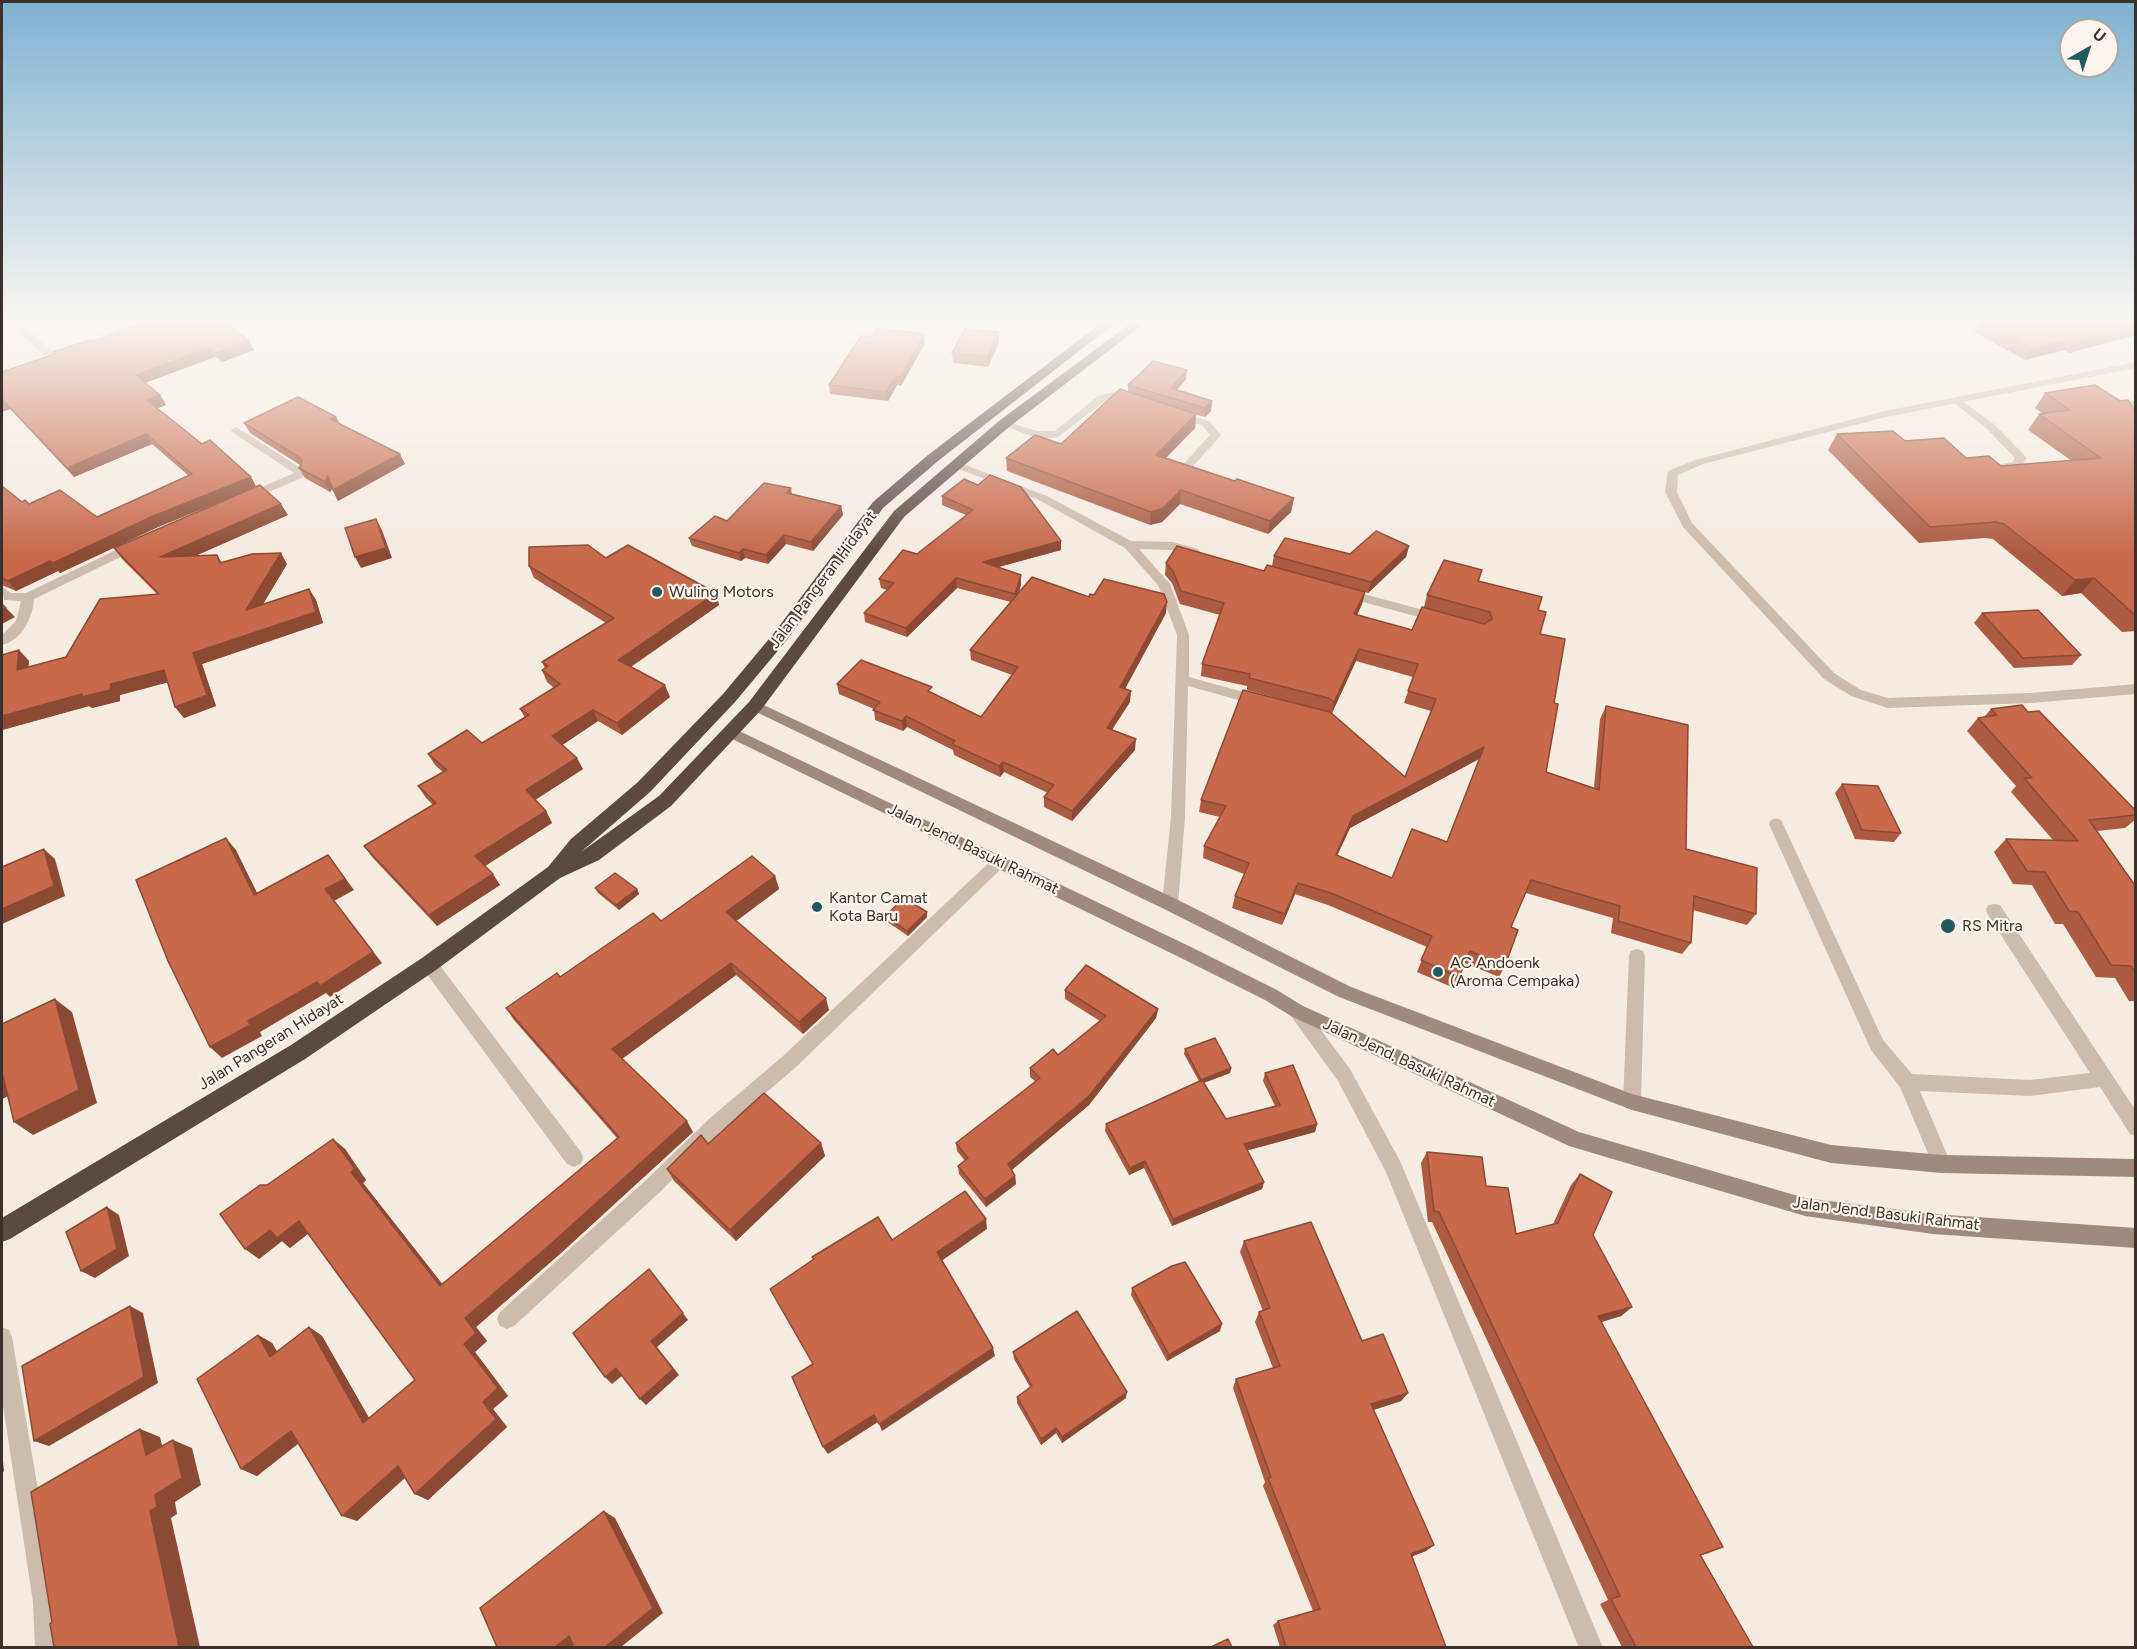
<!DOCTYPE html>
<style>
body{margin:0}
#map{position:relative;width:2137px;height:1649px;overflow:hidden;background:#f4ebe1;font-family:Figtree,sans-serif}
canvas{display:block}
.frame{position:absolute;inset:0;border:3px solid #3b302b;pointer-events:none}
.north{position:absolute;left:2059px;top:18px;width:60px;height:60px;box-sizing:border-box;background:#fbf5ee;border:2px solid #aea6a0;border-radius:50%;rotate:39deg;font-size:16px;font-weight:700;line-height:24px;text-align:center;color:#3b302b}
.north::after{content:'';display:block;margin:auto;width:21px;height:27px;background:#1f5a5e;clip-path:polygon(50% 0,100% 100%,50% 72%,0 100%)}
</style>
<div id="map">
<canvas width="2137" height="1649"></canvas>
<div class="frame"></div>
<div class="north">U</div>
</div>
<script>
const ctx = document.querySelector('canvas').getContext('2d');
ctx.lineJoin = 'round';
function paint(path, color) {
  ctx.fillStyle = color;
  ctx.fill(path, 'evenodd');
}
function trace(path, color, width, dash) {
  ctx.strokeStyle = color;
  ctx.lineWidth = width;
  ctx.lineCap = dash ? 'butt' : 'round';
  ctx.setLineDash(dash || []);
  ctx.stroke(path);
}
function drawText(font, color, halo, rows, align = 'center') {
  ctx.font = font + ' Figtree,sans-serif';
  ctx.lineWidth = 4.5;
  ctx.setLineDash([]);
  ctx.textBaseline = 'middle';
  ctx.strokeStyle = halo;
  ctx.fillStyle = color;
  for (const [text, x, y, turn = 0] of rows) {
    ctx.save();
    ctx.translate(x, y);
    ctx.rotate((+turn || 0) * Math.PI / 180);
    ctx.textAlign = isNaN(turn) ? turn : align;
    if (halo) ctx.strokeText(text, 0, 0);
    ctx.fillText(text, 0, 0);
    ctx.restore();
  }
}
const lane = new Path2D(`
 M1113,392L1136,401L1131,404L1113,398L1106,400L1058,437L1044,439L1031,436L999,424L1004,421L1037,431H1055L1098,396Z
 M1957,397L1995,425L2025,456L2027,458L2020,467L1996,469V465L2012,462L2015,458L1987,429L1953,402V398Z
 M2136,400V406L2128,412L2136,425V437L2132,436L2117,412L2126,402Z
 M1177,412L1209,421L1221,435L1189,471L1185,472L1179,469L1210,435L1202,425L1173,417L1172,415Z
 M1776,818L1781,820L1783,824L1883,1040L1912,1074L2030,1080L2090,1073L1988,915L1986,910L1988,905L1994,904L2000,905L2136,1111V1136L2130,1134L2100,1087L2030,1096L1920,1091L1951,1164L1949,1170L1942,1173L1935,1170L1900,1087L1871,1050L1769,824L1771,820Z
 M1637,949L1643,951L1645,956L1641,1102L1638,1108L1632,1110L1626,1108L1623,1102L1629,956L1631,951Z
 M429,957L435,959L581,1152L583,1158L581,1164L574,1167L567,1164L423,969L421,964L423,959Z`);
const street = new Path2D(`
 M9,323H20L55,354V358H47Z
 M133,323H147L75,351L67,349Z
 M2136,362V368L1886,417L1703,464L1678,475L1677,492L1692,523L1834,673L1861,690L1888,698L2031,693L2136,684V694L2031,703L1888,708L1851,696L1824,679L1683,527L1665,492L1668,471L1695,460L1885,411Z
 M236,427L304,470L306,472L302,478L252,499H244V495L294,473L232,432L231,430Z
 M955,461L1047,496L1131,541L1173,542L1198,549L1200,552L1194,556L1172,550L1139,549L1170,584L1189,635V677L1265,698L1267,701L1260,706L1188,686L1185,817L1178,904L1176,909L1170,910L1164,909L1162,904L1171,817L1177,635L1158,585L1125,548L1039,500L951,466V462Z
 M135,541L141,545L139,548L34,599C33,618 21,641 2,645V635L16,621L21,601L4,600L2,587L11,593H26Z
 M1345,589L1442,615L1443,618L1437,622L1341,596L1339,593Z
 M999,856L1004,858L1007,862L1004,866L795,1068L721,1131L660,1192L514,1326L507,1329L500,1326L497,1319L500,1312L646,1180L709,1119L783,1056L994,858Z
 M1297,1004L1303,1006L1350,1069L1400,1161L1603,1648H1579L1386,1172L1338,1081L1291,1016L1288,1011L1291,1006Z
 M2,1327L9,1330L12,1337L57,1602L59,1648H35L33,1602L2,1399Z`);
const secondary = new Path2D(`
 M755,701L1176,899L1351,987L1632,1094L1831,1145L1942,1155L2136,1159V1177L1942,1173L1831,1163L1632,1110L1339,997L1164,909L750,709L748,706Z
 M731,727L1191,947L1277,990L1303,1006L1579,1132L1805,1198L1933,1214L2136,1228V1248L1933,1234L1805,1216L1569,1146L1291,1016L1265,1000L1179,957L726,736L724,732Z`);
const highway = new Path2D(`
 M1101,323H1115L938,461L883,508L786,641L735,702L650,792L581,852L659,796L749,702L894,511L999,421L1131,323H1145L1009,427L904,517L761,710L671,806L599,860L560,878L436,970L305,1059L10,1239L2,1242V1218L291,1045L422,958L548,867L571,839L638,782L723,694L774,633L873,502L928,455Z`);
const wall = new Path2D(`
 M1980,323H2136L2069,353L2064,350L2025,360L1974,332Z
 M174,327L254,350L222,362L215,357L145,383L160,395L166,405L157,408L202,444L251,477L256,486L288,515L195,556L217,555L222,563L287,564L263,604L309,589L316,600L323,623L202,664L216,706L184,718L175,707L168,682L120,695V701L92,708L89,706L2,730L19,650L29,661L28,667L66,657L157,594L122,559L114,548L234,496L158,527L60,573L58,571L16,591L2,585V591V486L22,502L97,517L189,476L152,444L74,477L10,409L2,412V372L92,342Z
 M999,332V342L988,367L953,363L952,353Z
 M925,343L901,386L897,385L888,401L830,394L829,385Z
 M1186,379L1177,390L1212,401L1211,411L1205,417L1196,415L1195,428L1166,458L1235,481L1294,498L1291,512L1268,534L1180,504L1162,522L1150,525L1007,471L1006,458L1061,444L1128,392V385Z
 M2045,393L2134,410L2136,408V631L2122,632L2081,593L2062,596L1993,539L1985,538L1919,543L1828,450L1837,434L1905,441L2001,466L2072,461L2028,430L2039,414H2043L2035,408Z
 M336,417L340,424L405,464L338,501L332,489L330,492L305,478L299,468L300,465L250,433L244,423Z
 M791,488L792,494L841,506L843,515L813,551L786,544L768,564L745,558L741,561L692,546L689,538L727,521Z
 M942,496L1061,550L998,567L1021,584L1019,593L1089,597L1166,613L1125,689L1130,702L1112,730L1135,750L1072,821L1044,807V797L1048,793L1004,772L1000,777L954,755L953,750L907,727L903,731L875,720L874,709L839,694L837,684L933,693L981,717L1012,675L971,660L970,650L1011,602L957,588L907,637L865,622L864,613L887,590L881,588L879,579L917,554L966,515L942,505Z
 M1409,546L1406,557L1368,593L1365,592L1362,604L1357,615L1412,630L1424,607L1427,595L1482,570L1479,581L1538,610L1540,634L1554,703L1546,772L1594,788L1600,719L1606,706L1686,849L1756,914L1747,925L1693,910L1691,943L1682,954L1611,933L1613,918L1526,893L1511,927L1505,966L1499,977L1465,963L1454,988L1417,972L1427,947L1328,905L1295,894L1282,925L1232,908L1235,896L1244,874L1203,858L1204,846L1220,817L1199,812L1201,800L1310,707L1247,690V686L1201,676L1202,664L1220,615L1180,604L1172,583L1165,575L1166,563L1264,571L1272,566L1274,556L1350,554ZM1356,661L1413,677L1404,703L1431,711L1405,777L1332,713ZM1479,759L1447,842L1392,878L1337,855L1350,828Z
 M606,558L716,593L719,605L631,667L670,697L622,735L598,721L562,745L583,769L535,800L546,811L552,823L485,866L500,885L437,926L373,858L364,846L433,805L426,798L418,786L443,772L435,765L428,754L482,743L525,718L520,709L554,688L547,682L542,670L545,668L542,662L606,623L534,578L529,566Z
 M1982,613L2081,655L2072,665L2014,668L1974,623Z
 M1991,709L2028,712L2136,811V819L2125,828L2097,831L2136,887V1001H2129L2115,978L2096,977L2063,924H2055L2032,885L2013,884L1994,852L2006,839L2053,840L2011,792L2016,786L1967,731L1978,718L1984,717Z
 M1842,784L1901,833L1894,842L1855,839L1835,793Z
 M775,876L779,889L736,921L829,1010L803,1034L736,975L622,1059L693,1132L561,1253L476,1327L487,1341L475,1352L508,1396L493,1409L507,1427L428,1500L415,1494L405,1478L357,1521L298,1444L257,1476L241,1469L258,1335L272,1343L277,1351L309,1327L322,1336L369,1418L415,1380L308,1234L290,1248L282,1241L259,1259L267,1185L333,1139L345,1149L366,1180L363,1183L442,1284L617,1138L514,1020L506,1008L661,921Z
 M595,888L637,889L639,894L619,910L598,893Z
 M927,912V917L908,936L886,921L885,916Z
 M1065,990L1158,1009L1156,1018L1089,1105L1012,1170L1015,1176L1016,1184L986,1207L959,1174L958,1166L965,1161L957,1151L956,1143L1036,1082L1030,1077V1068L1058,1055L1100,1021L1065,999Z
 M1185,1049L1231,1068L1230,1073L1204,1083L1226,1119L1275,1106L1263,1081L1265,1073L1317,1124L1315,1132L1247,1150L1264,1182L1262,1189L1172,1226L1144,1168L1129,1175L1105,1131L1106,1124L1199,1081L1184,1054Z
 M821,1143L825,1156L736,1241L674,1181L667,1169L708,1144Z
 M1427,1152L1486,1186L1516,1234L1553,1224L1571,1185L1580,1174L1593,1235L1632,1307L1621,1316L1601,1322L1709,1553L1701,1555L1753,1647H1622L1600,1604L1608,1600L1432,1222H1428L1421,1163Z
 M1244,1241L1362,1341L1408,1393L1401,1401L1373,1410L1434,1545L1426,1551L1412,1556L1446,1647H1280L1273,1625L1278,1621L1313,1611L1263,1486L1265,1482L1233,1388L1236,1379L1273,1368L1255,1322L1259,1312L1263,1311L1240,1252Z
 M1132,1288L1220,1331L1167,1361L1131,1295Z
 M1013,1352L1126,1398L1062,1443L1056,1433L1041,1445L1017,1403V1397L1030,1387L1014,1359Z`);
const shadedWall = new Path2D(`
 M2136,327V335L2069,353L2076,342Z
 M999,332V342L988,367L987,357Z
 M924,334L925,343L901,386L900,377Z
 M2071,339L2064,350L2025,360L2032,349Z
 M249,340L254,350L222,362L216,353Z
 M209,348L215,357L142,384L136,375Z
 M1187,370L1186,379L1171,397V388Z
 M896,376L897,385L888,401L886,392Z
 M160,395L166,405L153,410L147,400Z
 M2,400H3L10,409L2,412Z
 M1212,401L1211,411L1205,417V408Z
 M1196,414L1195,428L1155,469L1156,455Z
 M336,417L341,427L330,419Z
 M146,434L152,444L74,477L67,468Z
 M400,454L405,464L338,501L333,490Z
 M328,476L334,487L330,492L325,482Z
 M251,477L256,487L158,527L60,573L53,563L151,517Z
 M1181,490L1180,504L1162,522L1150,525L1151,512Z
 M1294,498L1291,512L1268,534L1270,521Z
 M281,504L288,515L168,568L160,557Z
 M841,506L843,515L813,551L811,542Z
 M376,519L382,530L392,558L361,568L355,557Z
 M784,535L786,544L768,564L766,555Z
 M1061,541V550L984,571L983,562Z
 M1409,546L1406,557L1368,593L1371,582Z
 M743,549L745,558L741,561L739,553Z
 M281,553L287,564L253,621L246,610Z
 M50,561L58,571L16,591L8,581Z
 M1021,575V584L1016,603L1015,594Z
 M956,578L957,588L907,637L906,628Z
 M2094,578L2081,593L2062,596L2075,580Z
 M309,589L316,600L323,623L202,664L216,706L184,718L175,707L193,653Z
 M1365,592L1362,604L1351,627L1354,614Z
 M716,593L719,605L623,672L618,660Z
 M1167,602L1166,613L1120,698V687Z
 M6,608L15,617L2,624V610Z
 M1359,649L1356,661L1331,715L1334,702Z
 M19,650L29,661L27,681L17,670Z
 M164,670L173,681L120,695V701L92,708L89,706L2,730V716L111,684Z
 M665,685L670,697L622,735L617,723Z
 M1131,691L1130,702L1106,738L1107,728Z
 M593,710L598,721L558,748L552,736Z
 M906,716L907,727L903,731L902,721Z
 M1136,739L1135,750L1072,821V811Z
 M1484,747L1479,759L1350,828L1332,867L1336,855L1353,816Z
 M577,758L583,769L532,802L526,790Z
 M1003,762L1004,772L1000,777L999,766Z
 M546,811L552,823L482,868L475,856Z
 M226,838L236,850L264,907L254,895Z
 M44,849L55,859L65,896L2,924V909Z
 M328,855L354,890L334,901L382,963L330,997L326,993L260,1032L262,1036L222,1058L210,1047L248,1021L325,889Z
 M493,874L500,885L437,926L429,915Z
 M775,876L779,889L731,925L726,912Z
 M1298,883L1295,894L1282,925L1285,914Z
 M637,889L639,894L619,910L616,905Z
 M927,912V917L908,936L907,931Z
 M731,963L736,975L619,1061L612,1049Z
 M826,998L829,1010L803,1034L799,1022Z
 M55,999L72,1012L97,1103L33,1135L14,1122Z
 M1158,1009L1156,1018L1089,1105L1009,1172L1008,1164Z
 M1231,1068L1230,1073L1200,1084L1201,1080Z
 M2,1076H3L23,1089L2,1099Z
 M687,1121L693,1132L561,1253L476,1327L487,1341L475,1352L508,1396L493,1409L507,1427L428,1500L415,1494L483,1402L464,1344L465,1318Z
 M1317,1124L1315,1132L1242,1152L1244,1144Z
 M333,1139L345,1149L366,1180L363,1183L451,1295L440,1286L351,1172Z
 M821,1143L825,1156L736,1241L730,1230Z
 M1145,1161L1144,1168L1129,1175L1130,1168Z
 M1015,1176L1016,1184L986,1207L985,1199Z
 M1264,1182L1262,1189L1172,1226L1173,1219Z
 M107,1207L119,1215L129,1256L95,1278L81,1271Z
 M986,1219L987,1229L940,1262L937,1252Z
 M299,1221L311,1231L290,1248L282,1241L259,1259L245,1249L270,1230Z
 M130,1306L143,1313L158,1383L49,1446L34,1441Z
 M1632,1307L1621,1316L1588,1326L1598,1316Z
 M683,1313L688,1320L657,1347L679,1375L646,1405L640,1399L651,1341Z
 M1222,1324L1220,1331L1167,1361L1169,1355Z
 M309,1327L322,1336L376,1430L363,1423Z
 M258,1335L272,1343L284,1365L270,1357Z
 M993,1348L995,1356L882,1431L879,1424Z
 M616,1368L623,1375L612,1384L605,1377Z
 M1127,1392L1126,1398L1062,1443V1437Z
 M1408,1393L1401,1401L1364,1413L1371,1404Z
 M874,1415L878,1422L828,1454L823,1447Z
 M1056,1428V1433L1041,1445V1439Z
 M140,1429L160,1437L166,1463L146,1455Z
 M291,1431L305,1438L257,1476L241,1469Z
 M173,1440L192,1448L201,1485L175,1502L177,1514L171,1518L200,1647H179L150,1511Z
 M2,1450L4,1471L2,1473Z
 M398,1466L410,1473L357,1521L342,1516Z
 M604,1511L615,1518L663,1613L621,1647H605Z
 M1434,1545L1426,1551L1403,1560L1411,1554Z
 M569,1636L581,1640L572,1647H555Z`);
const building = new Path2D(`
 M145,323H169L174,327L186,323H225L249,340L216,353L209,348L136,375L160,395L147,400L202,444L210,440L251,477L151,517L53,563L50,561L8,581L2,578V486L22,502L25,500L29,504L60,490L97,517L192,474L146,434L67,468L3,400H2V372L55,354L53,352L90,340L92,342Z
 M1984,323H2136V327L2076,342L2071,339L2032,349Z
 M877,328L924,334L900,377L896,376L886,392L829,385L861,336L871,337Z
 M965,329L999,332L987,357L952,353Z
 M1153,361L1187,370L1171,388L1212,401L1205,408L1128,385Z
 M2095,385L2120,401L2128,400L2136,412V616L2094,578L2075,580L2004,524L1996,522L1930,527L1837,434L1893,431L1905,441L1944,438L1966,458L1989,456L2001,466L2101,458L2039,414L2070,410L2045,393Z
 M1120,389L1196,414L1156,455L1235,481L1237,479L1294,498L1270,521L1181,490L1163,508L1151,512L1006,458L1035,435L1061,444Z
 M298,397L336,417L330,419L400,454L333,490L328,476L325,482L299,468L302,462L300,458L244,423Z
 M990,475L1021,487L1061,541L983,562L1021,575L1015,594L956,578L906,628L864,613L894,583L879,579L903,550L917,554L973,510L942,496L964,479L978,485Z
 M764,483L791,488L787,493L841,506L811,542L784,535L766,555L743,549L739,553L689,538L715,516L727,521Z
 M260,485L281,504L160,557L217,555L220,563L252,554L281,553L246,610L309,589L316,612L193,653L207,695L175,707L164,670L111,684L110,690L82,697V694L2,716V655L19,650L17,670L66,657L100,599L159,594L114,548Z
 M376,519L386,548L355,557L345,528Z
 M1376,531L1409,546L1371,582L1274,556L1285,538L1350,554Z
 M588,545L606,558L628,545L716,593L618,660L665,685L617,723L593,710L552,736L577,758L526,790L546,811L475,856L493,874L429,915L364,846L436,803L418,786L447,770L428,754L467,730L482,743L529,715L520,709L560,684L542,670L548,666L542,662L614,618L529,566V547Z
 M1177,546L1264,571L1267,565L1365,592L1354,614L1412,630L1422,607L1484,624L1492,619L1490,612L1427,595L1444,560L1482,570L1478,581L1542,597L1538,610L1546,612L1540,634L1565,639L1554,703L1558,704L1546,772L1599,790L1606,706L1688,725L1686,849L1757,868L1756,914L1694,896L1691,943L1618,921L1620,906L1531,880L1511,927L1518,930L1505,966L1470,951L1459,977L1421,960L1432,936L1331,893L1298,883L1285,914L1235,896L1249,863L1204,846L1226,806L1201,800L1243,690L1330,712L1405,777L1436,699L1408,691L1418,664L1359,649L1334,702L1328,698L1249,678L1250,674L1202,664L1224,603L1181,591L1173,571L1166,563ZM1484,747L1447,842L1412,829L1392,878L1336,855L1353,816Z
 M1032,577L1089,597L1090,594L1094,595L1104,579L1164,594L1167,602L1120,687L1131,691L1107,728L1136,739L1072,811L1044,797L1054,785L1003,762L999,766L952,744L955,741L906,716L902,721L873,710L880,702L837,684L861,660L932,687L928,691L981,717L1018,667L970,650Z
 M2,604L6,608L2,610Z
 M2038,610L2081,655L2023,658L1982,613Z
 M2022,705L2028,712L2039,711L2136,811V815L2089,820L2136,887V974L2131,966L2111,965L2078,912L2069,911L2045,872L2027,871L2006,839L2078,841L2024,778H2032L1978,718L1997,715L1991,709Z
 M1842,784L1878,786L1901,833L1862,830Z
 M226,838L254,895L328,855L345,879L325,889L373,952L320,986L317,982L248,1021L250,1025L210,1047L168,961L136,880Z
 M44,849L54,886L2,909V867Z
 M752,856L775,876L726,912L826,998L799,1022L731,963L612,1049L687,1121L552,1243L465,1318L476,1333L464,1344L498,1388L483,1402L496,1419L415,1494L398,1466L342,1516L291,1431L241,1469L197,1379L258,1335L270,1357L309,1327L363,1423L415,1380L299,1221L277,1238L270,1230L245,1249L220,1214L260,1185H267L333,1139L355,1169L351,1172L440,1286L619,1137L506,1008L557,973L560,977L653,913L661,921Z
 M615,873L637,889L616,905L595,888Z
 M904,898L927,912L907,931L885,916Z
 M1086,965L1158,1009L1089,1096L1008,1164L1015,1176L985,1199L958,1166L968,1158L956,1143L1040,1078L1030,1068L1053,1049L1058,1055L1106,1016L1065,990Z
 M55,999L79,1090L14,1122L3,1076H2V1024Z
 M1215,1038L1231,1068L1201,1080L1185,1049Z
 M1293,1065L1317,1124L1244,1144L1264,1182L1173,1219L1145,1161L1130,1168L1106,1124L1202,1080L1226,1119L1280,1105L1265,1073Z
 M764,1093L821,1143L730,1230L667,1169L701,1135L708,1144Z
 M1427,1152L1482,1157L1486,1186L1508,1188L1516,1234L1558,1223L1580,1174L1612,1192L1593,1235L1632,1307L1598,1316L1723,1547L1700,1555L1753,1647H1636L1611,1599L1620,1596L1439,1212L1434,1211Z
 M965,1191L986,1219L937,1252L993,1348L879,1424L874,1415L823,1447L792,1377L813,1364L770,1289L814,1259L812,1257L878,1217L892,1240Z
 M107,1207L117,1249L81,1271L66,1232Z
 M1311,1222L1362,1341L1383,1334L1408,1393L1371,1404L1434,1545L1411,1554L1446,1647H1286L1278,1621L1320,1609L1268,1478L1271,1477L1236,1379L1280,1366L1259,1312L1270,1308L1244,1241Z
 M1185,1262L1222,1324L1169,1355L1132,1288L1172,1266Z
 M649,1269L683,1313L651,1341L673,1369L640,1399L616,1368L605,1377L573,1333Z
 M130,1306L144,1377L34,1441L22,1366Z
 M1077,1311L1127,1392L1062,1437L1056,1428L1041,1439L1017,1397L1032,1386L1013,1352Z
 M140,1429L146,1455L173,1440L182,1478L155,1495L157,1507L150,1511L179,1647H54L50,1624L52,1622L31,1492Z
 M604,1511L653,1608L605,1647H574L569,1636L555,1647H497L480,1608Z
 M1228,1639L1232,1647H1211Z`);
const markers = [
 [657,592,6,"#1f5a5e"],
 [817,907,6,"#1f5a5e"],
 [1948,926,8,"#1f5a5e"],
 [1438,972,6,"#1f5a5e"]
];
const streetNames = [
 ["Jalan Pangeran Hidayat",823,580,-53],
 ["Jalan Jend. Basuki Rahmat",973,849,26],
 ["Jalan Pangeran Hidayat",271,1042,-32],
 ["Jalan Jend. Basuki Rahmat",1409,1063,25],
 ["Jalan Jend. Basuki Rahmat",1886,1214,7]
];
const poiNames = [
 ["Wuling Motors",669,592],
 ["Kantor Camat",829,898],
 ["Kota Baru",829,916],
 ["RS Mitra",1962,926],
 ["AC Andoenk",1450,963],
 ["(Aroma Cempaka)",1450,981]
];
paint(lane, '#cdbbac');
paint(street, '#cdbbac');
paint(secondary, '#a18a7d');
paint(highway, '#5c4a42');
paint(wall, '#ac5a40');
paint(shadedWall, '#8c4a34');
paint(building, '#c8694b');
trace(building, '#8c4a34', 1.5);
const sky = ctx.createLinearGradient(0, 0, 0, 554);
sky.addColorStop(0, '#7eb2d2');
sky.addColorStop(0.58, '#faf6f2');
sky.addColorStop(1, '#faf6f200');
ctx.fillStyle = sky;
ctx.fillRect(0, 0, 2137, 554);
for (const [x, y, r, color] of markers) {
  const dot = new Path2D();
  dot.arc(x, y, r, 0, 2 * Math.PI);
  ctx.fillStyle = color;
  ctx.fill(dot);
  trace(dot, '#fbf5ee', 2);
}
drawText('16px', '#3b302b', '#fbf5ee', streetNames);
drawText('16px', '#3b302b', '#fbf5ee', poiNames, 'left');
</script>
